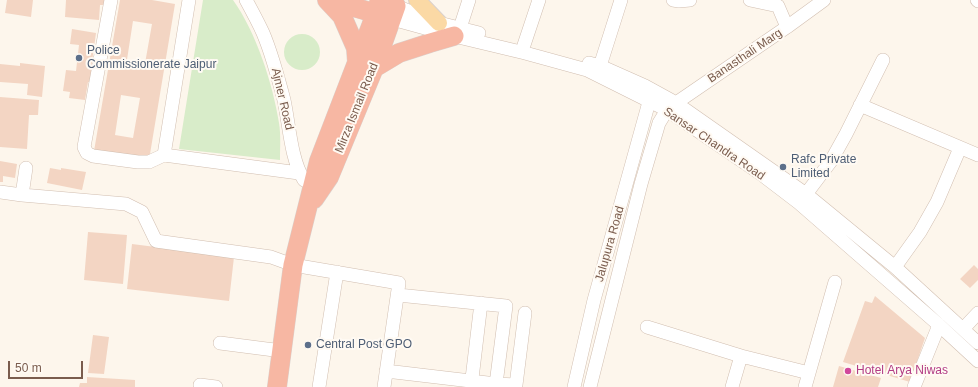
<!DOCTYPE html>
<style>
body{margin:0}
#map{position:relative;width:978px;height:387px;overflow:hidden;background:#fdf6ec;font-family:Arial,sans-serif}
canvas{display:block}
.scale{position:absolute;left:8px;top:361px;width:75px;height:18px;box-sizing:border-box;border:2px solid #7a5c4d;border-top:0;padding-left:5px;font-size:12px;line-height:14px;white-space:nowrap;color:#7a5c4d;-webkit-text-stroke:3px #fffaf3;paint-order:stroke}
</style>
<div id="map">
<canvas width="978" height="387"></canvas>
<div class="scale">50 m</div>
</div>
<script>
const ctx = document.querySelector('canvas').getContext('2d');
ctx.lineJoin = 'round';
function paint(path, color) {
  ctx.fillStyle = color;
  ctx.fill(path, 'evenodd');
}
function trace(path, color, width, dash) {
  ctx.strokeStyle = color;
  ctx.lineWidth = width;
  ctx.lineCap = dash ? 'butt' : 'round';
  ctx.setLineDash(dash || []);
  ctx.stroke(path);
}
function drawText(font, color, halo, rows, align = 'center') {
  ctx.font = font + ' Arial,sans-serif';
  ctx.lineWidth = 4;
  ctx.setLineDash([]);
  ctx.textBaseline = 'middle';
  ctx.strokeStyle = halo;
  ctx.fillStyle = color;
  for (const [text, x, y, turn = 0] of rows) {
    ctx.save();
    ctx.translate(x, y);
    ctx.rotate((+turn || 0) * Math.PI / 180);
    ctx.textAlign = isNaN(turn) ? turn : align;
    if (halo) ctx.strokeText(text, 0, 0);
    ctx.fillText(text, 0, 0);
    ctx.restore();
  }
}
const green = new Path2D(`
 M203,0H233C256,32 273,84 279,123C281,135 280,148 280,160L179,149Z
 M284 52a18 18 0 1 1 36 0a18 18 0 1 1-36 0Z`);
const building = new Path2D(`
 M7,0H33L31,17L5,13Z
 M66,0H107V5H100L99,20L65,17Z
 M120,0H152L175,4L149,160L94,151ZM133,21L152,24L144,69L126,66ZM121,95L140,98L133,138L115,135Z
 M72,29L96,33L91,69L95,70L94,82H88L85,100L69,98L70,92L63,91L66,70L76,71L79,45L70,44Z
 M20,63L45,66L42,97L27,95L28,84L0,82V64L20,66Z
 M0,97L39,100L38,115H29L27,149L0,147Z
 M0,161L17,164L15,178L3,176V182H0Z
 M50,168L61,170V168L86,172L82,190L47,183Z
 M88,232L127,235L123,284L84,280Z
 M132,244L234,257L229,301L127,289Z
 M974,265L978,269V280L970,288L960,279Z
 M875,296L925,338L910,382L843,362L865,301L872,303Z
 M93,335L109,337L104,374L88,373Z
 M839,366L881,378L878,387H833Z
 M87,377L135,380V387H79L80,383H87Z`);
const minor = new Path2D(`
 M111,0L84,147L87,153L93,156L138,162H149L164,155
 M189,0L164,155L299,173
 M246,0C252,11 258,22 263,33C272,54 278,77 284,100C289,123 291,161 304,180
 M673,0L679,1L690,0
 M750,0L778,6L787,27
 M977,0L978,1
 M396,6L439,23L479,33
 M392,19L454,36L525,53L587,70L667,110L761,174L799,203L939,325L978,361
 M460,28L469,0
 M524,45L539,0
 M589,63L600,66L645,86L676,103L806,194L895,267L978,343
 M600,66L621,0
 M860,105L978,155
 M0,192L22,195L126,204L142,212L156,241L271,257L293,265L399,283L384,387
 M806,194L831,161L846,134L883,60
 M22,195L26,168
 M895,267L920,232L937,202L960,148
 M647,327L741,356L732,387
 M963,329L978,313
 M220,343L282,351
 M741,356L809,373
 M386,371L496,384L506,306L398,295
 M200,385L216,387
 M319,387L337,272
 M471,387L481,303
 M496,387V384L516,385L525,313
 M574,387L594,300L649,102L653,96
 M590,387L641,184L659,123L667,110L676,103L787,27L824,0
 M805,387L835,282
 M914,387L939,325`);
const major = new Path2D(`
 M417,0L439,23`);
const highway = new Path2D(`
 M327,0L342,16L356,48L357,62
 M329,0L388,17
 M374,68L399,53L430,43L454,36
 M314,199L329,177L374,68L396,6L382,0
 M277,387L293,265L319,161L371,26L380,0`);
const markers = [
 [79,58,4,"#5c6f8a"],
 [783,167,4,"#5c6f8a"],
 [308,345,4,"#5c6f8a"],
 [848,371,4,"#d1479c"]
];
const serviceNames = [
 ["Police",87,51],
 ["Commissionerate Jaipur",87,65],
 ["Rafc Private",791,160],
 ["Limited",791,174],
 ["Central Post GPO",316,345]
];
const streetNames = [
 ["Banasthali Marg",745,56,-34],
 ["Ajmer Road",282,99,77],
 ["Mirza Ismail Road",357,108,-68],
 ["Sansar Chandra Road",714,144,34],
 ["Jalupura Road",610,244,-74]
];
const hotelNames = [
 ["Hotel Arya Niwas",856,371]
];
paint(green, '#d8ecc9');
paint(building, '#f3d5c3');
trace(minor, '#d1beb0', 14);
trace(major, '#dad1cd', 18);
trace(highway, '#dad1cd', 20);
trace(minor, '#fff', 13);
trace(major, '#fbd9a5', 16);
trace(highway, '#f7b7a3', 19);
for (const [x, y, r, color] of markers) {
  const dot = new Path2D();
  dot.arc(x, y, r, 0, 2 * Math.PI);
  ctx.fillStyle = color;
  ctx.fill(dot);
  trace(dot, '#fffaf3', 1.5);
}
drawText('12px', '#4e5e75', '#fffaf3', serviceNames, 'left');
drawText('12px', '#7a5c4d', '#fffaf3', streetNames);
drawText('12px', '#b23c85', '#fffaf3', hotelNames, 'left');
</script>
